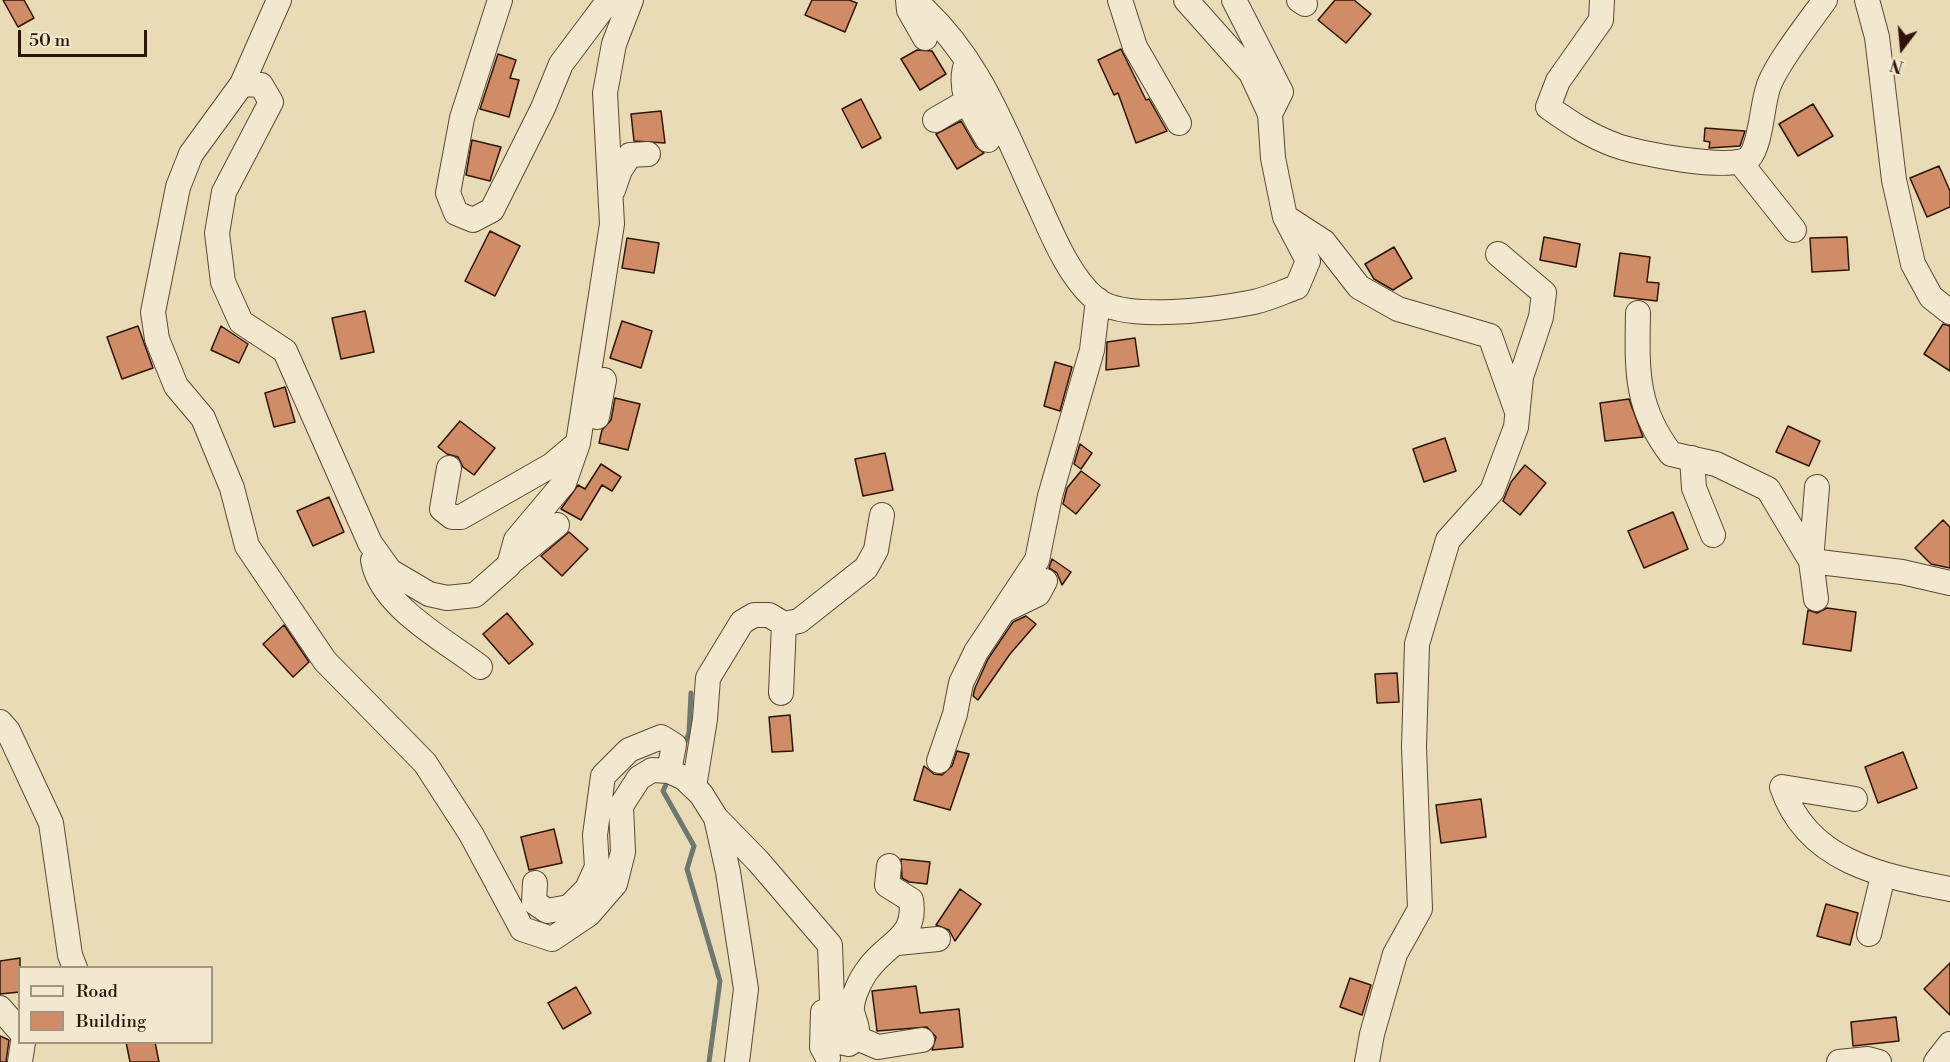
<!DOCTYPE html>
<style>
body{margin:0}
#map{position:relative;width:1950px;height:1062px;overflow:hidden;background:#e9dbb5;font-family:"Libre Bodoni",serif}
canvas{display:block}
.legend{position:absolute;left:18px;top:966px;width:195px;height:78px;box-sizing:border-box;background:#f1e8cf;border:2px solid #a3947f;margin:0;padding:8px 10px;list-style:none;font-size:18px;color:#2e1606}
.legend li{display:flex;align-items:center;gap:12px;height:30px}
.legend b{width:30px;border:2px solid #a3947f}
.north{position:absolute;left:1872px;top:18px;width:60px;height:60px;-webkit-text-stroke:4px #f1e8cf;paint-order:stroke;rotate:196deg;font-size:16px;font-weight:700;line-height:24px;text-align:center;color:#2e1606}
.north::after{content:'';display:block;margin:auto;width:21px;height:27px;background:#2e1606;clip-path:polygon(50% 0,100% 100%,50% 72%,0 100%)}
.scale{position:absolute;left:18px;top:30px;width:129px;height:27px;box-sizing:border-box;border:3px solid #2e1606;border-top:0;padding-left:8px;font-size:18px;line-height:21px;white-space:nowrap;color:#2e1606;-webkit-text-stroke:4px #f1e8cf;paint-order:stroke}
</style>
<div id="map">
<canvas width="1950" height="1062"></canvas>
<ul class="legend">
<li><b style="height:8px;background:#f1e8cf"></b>Road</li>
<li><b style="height:16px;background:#d08b67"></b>Building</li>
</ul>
<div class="north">N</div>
<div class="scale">50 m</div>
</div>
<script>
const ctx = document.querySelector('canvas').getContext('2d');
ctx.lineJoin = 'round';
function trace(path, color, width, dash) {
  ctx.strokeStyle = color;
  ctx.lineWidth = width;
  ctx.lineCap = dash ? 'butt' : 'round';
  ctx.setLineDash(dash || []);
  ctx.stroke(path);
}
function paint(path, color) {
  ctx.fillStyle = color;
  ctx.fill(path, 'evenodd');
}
const stream = new Path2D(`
 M683,747L689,733L691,693
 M669,778L663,791L694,846L687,869L720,981L709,1062`);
const building = new Path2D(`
 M3,0H24L34,18L18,27Z
 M812,0H849L857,3L845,32L805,15Z
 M1335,0H1354L1371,14L1346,43L1318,20Z
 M1121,49L1146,100L1149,99L1167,131L1136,143L1118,93L1114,95L1098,60Z
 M917,50L932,51L946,74L920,90L901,59Z
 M498,54L516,60L510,78L519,80L509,117L480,109Z
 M861,99L881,138L862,148L842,109Z
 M1813,104L1833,136L1798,156L1779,124Z
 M661,111L665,143L634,141L631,114Z
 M961,121L976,147L984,153L957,169L936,134Z
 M1705,128L1745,131L1740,146L1709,148L1710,142L1704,141Z
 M472,140L501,147L490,181L466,175Z
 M1939,166L1950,191V207L1927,217L1910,178Z
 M490,231L520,246L495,296L465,281Z
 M1544,237L1580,244L1576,267L1540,260Z
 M1847,237L1849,270L1812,272L1810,238Z
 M627,238L659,243L654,273L622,268Z
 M1394,247L1412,278L1393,290L1374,279L1365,264Z
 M1620,253L1650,257L1647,282L1659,283L1657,301L1614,296Z
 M365,311L374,352L341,359L332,318Z
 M622,321L652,331L641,368L610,358Z
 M1943,324L1950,326V371L1924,354Z
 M138,326L153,368L122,379L107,337Z
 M221,326L248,344L239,363L211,350Z
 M1135,338L1139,366L1106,370L1107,342Z
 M1055,362L1072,367L1060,411L1044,406Z
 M285,387L295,422L274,427L265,393Z
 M615,398L640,404L628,450L599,443L602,430L611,420Z
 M1629,399L1643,437L1605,441L1600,403Z
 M460,421L495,448L474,475L463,467L458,457L447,454L438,447Z
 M1788,426L1820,441L1809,466L1776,452Z
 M1445,438L1456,471L1424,482L1413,449Z
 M1080,444L1092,453L1081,469L1074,464Z
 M885,453L893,490L863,496L855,459Z
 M601,464L621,477L612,491L602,485L581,520L561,509L578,485L585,489Z
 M1525,465L1546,483L1520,515L1503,501L1511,482Z
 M1081,471L1100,485L1076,514L1063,504L1067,488Z
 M329,497L344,532L313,546L297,511Z
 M1673,512L1688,549L1644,568L1628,531Z
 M1943,520L1950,527V568L1931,564L1915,548Z
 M569,532L588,549L562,576L541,556Z
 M1052,559L1071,572L1062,585L1057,573L1049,568Z
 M1827,608L1856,612L1851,651L1803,644L1808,610L1817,613Z
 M507,613L533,644L509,664L483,634Z
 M1026,616L1036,624L1010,654L978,700L973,696L975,688L988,659L1013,622Z
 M284,625L309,662L293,677L263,644Z
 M1397,673L1399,702L1377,703L1375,674Z
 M790,715L793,751L772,752L769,717Z
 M957,751L969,754L950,810L914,800L924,766L934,774L942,775L952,766Z
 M1903,752L1917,788L1878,803L1865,767Z
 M1481,799L1486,837L1441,843L1436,805Z
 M554,829L562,863L529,870L521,837Z
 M901,859L930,862L927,884L909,882L902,878Z
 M960,889L981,904L955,941L949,930L936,925Z
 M1826,904L1858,913L1850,945L1817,936Z
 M20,958V992L0,994V961Z
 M1950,963V1015L1924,989Z
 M1350,978L1371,985L1362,1015L1340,1007Z
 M916,986L920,1013L959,1009L963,1047L932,1050L936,1037L927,1027L877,1031L872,991Z
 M576,987L591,1013L563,1029L548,1003Z
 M1896,1017L1899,1041L1853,1046L1851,1022Z
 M0,1036L9,1040L6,1062H0Z
 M126,1042H155L159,1062H130Z`);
const minor = new Path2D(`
 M500,0L462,118L448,193L456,213L473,220L492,210L543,108L561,64L609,0
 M631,0L614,44L605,93L612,224L578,443L564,483L516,540L509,565L475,595L447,598L429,594L390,571L370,543L285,351L241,322L223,282L217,233L224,192L271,102L261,85L242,84L191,154L178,187L153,312L157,339L176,386L203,418L232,488L247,546L325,661L425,763L471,834L522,929L552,939L589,914L615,884L623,852L621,806L639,778L652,770L669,771L684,778L701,794L716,818L728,872L746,989L737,1062
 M908,0L909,10L925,38
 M914,0C979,56 1003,128 1038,203C1052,234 1070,279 1097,300C1126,322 1219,309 1254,302C1268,299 1283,292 1297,287L1308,261L1285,217L1273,158L1270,114L1251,73L1186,0
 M1120,0L1135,47L1179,123
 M1234,0L1281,92L1270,114
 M1299,0L1305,4
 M1602,0L1601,20L1558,81L1548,107C1569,122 1590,136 1615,145C1634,153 1734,172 1749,158C1761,145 1762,105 1768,88C1775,65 1810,21 1825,0
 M1867,0L1877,37L1894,180L1913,264L1931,297L1950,312
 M967,61C956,91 973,114 988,140
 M242,84L279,0
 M935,120L966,102
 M1740,162L1794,230
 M613,190L620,170L630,155L648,154
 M1287,218L1324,242L1359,287L1398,309L1490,336L1516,409
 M1638,313C1637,370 1635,407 1671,454L1716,464L1768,489L1811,561L1902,572L1950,583
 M597,417L604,380
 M1692,458L1694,488L1713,535
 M449,468L442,509L452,517H461L552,465L578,443
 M373,560C380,606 445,640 480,667
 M510,563L557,525
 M1816,599L1811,561L1817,487
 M1005,610L1038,594L1045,581
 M781,693L784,624
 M0,722L8,731L51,823L70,955L75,968
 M939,761L955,714L961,683L976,652L1037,560L1050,496L1092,350L1098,300
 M694,787L705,719L708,678L742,622L754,615H769L784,624L799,621L866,568L876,550L882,515
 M1855,799L1782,787C1807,862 1882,876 1950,889
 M716,818L758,861L830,945L833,1029L840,1042L849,1044L857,1038C859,1027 854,1022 852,1011C851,998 861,978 869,968C888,942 917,938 911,900L887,885L889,866
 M535,883L534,902L547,911L569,907L587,889L597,867L595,835L603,776L629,750L661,737L674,745L669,771
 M1869,934L1883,876
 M897,943L938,939
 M0,1008L20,1031
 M823,1012L822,1047L828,1058
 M857,1038L878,1047L922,1040
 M20,1062L23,1042
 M1367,1062L1372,1034L1395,954L1420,909L1414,747L1417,644L1448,540L1492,491L1516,427L1521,377L1541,317L1544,293L1498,254
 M1839,1062L1868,1059L1879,1062
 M1936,1062L1950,1044`);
trace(stream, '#6f7870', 5);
paint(building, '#d08b67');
trace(building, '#2e1606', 1.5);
trace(minor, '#5d4732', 26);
trace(minor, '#f1e8cf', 24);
</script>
